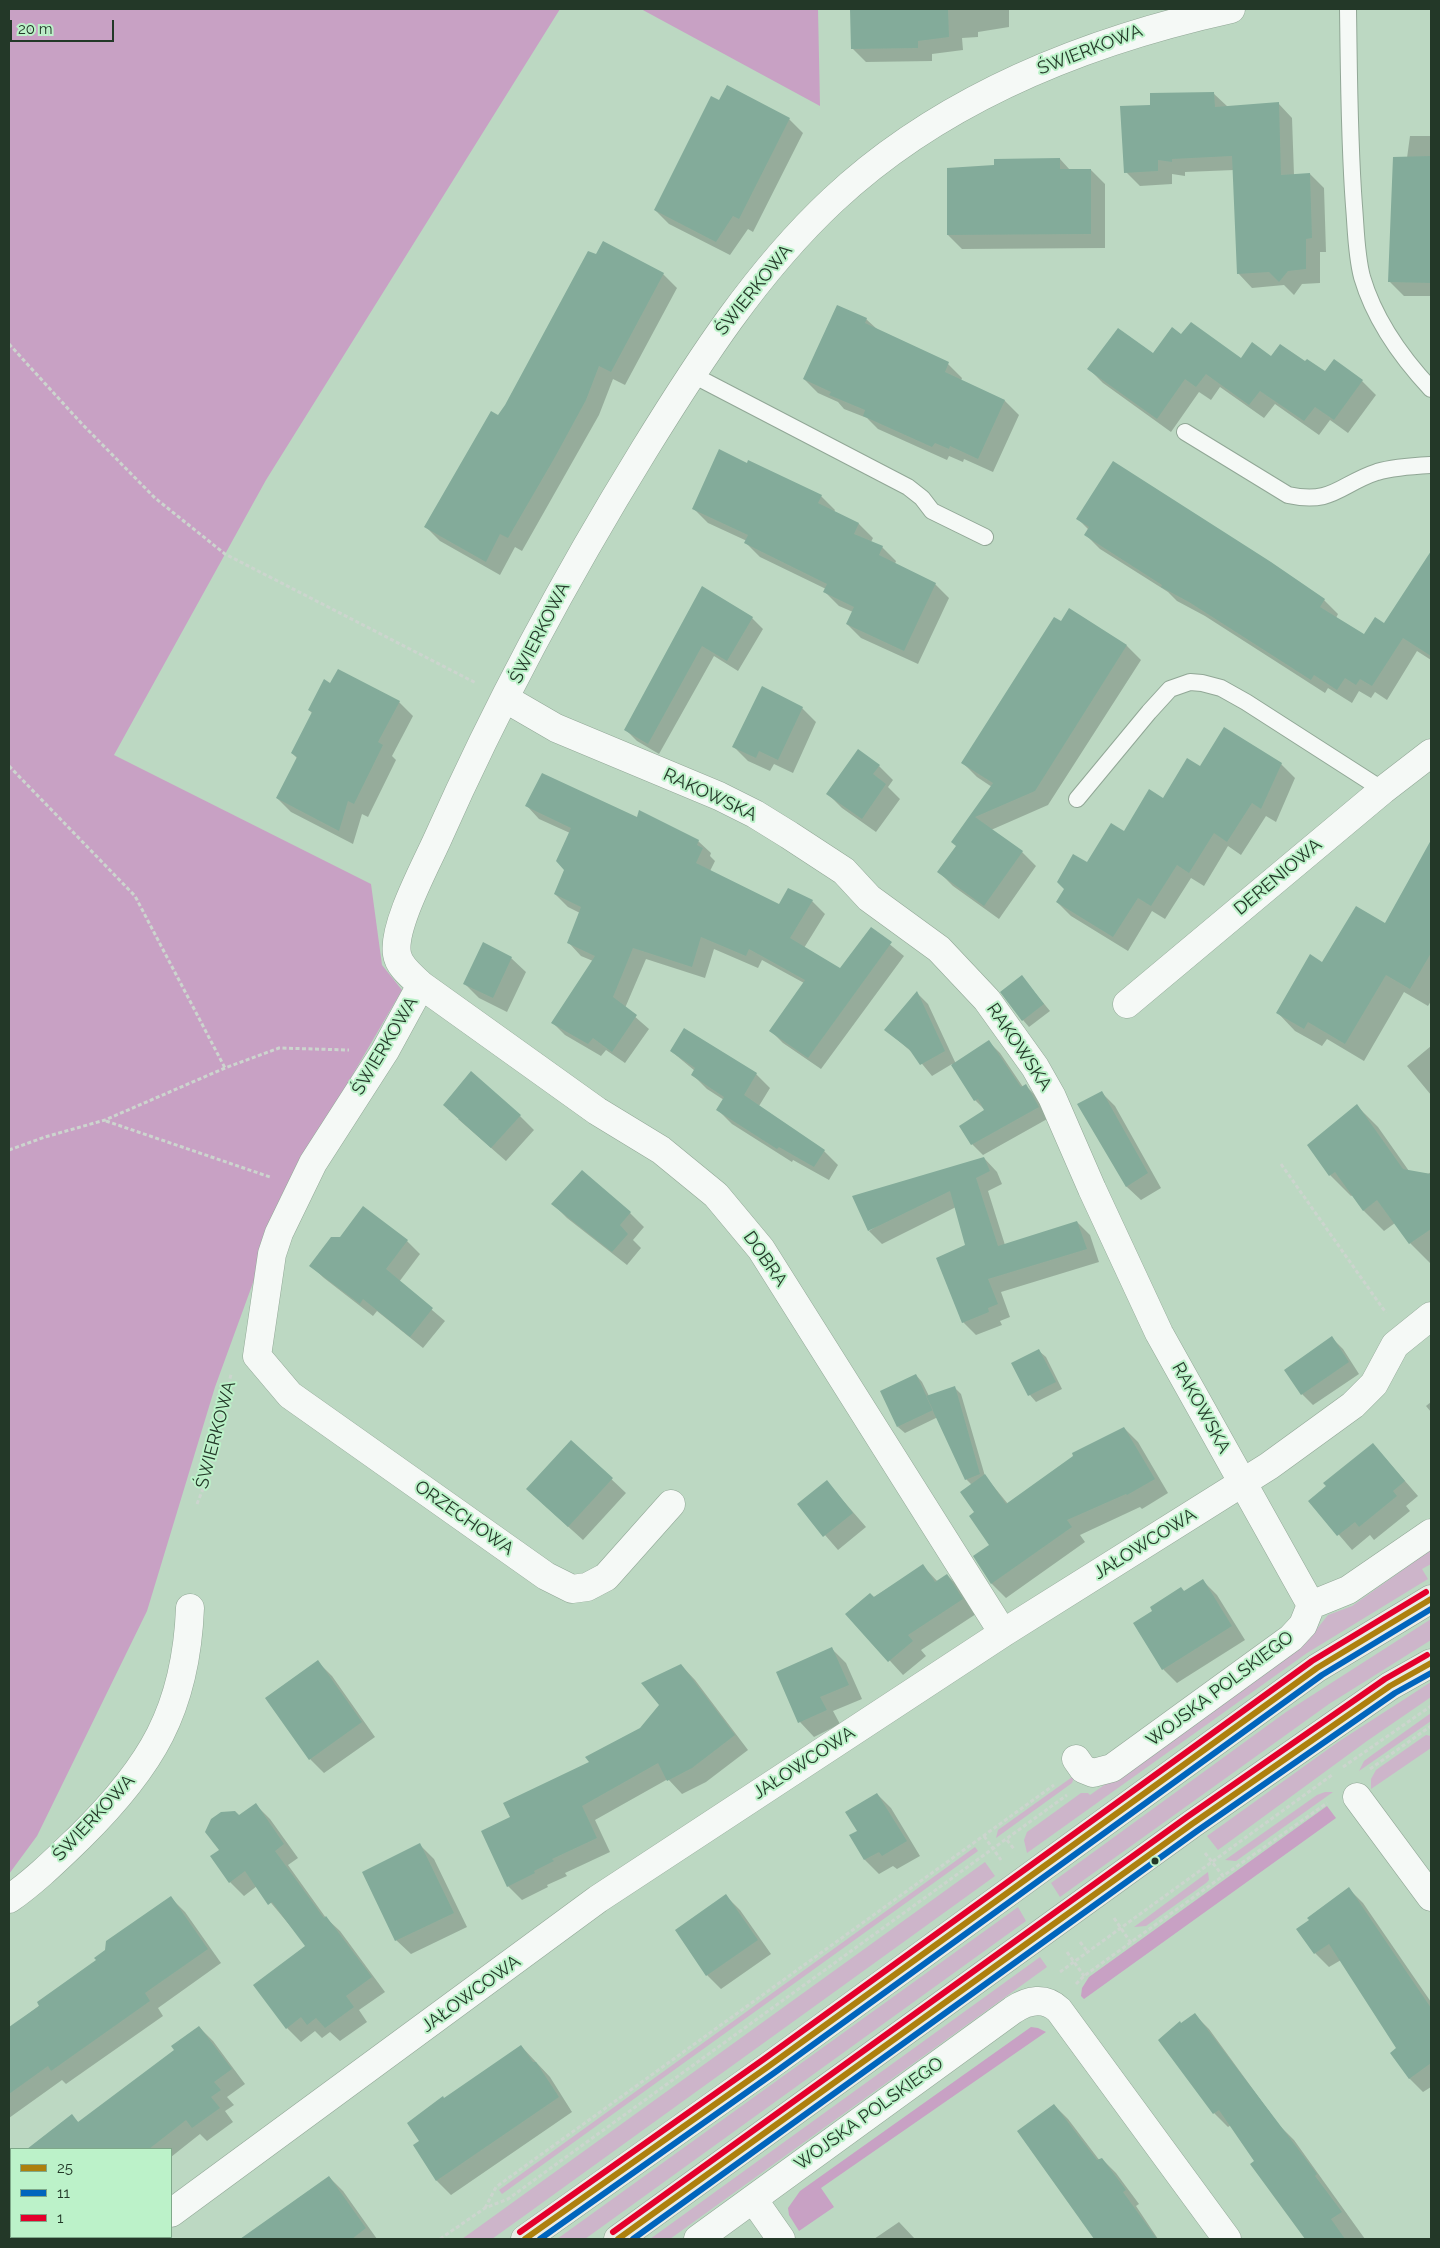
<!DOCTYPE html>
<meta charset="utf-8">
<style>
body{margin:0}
#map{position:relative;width:1440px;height:2248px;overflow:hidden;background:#bcd8c2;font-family:Raleway,sans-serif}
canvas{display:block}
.frame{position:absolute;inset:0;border:10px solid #233828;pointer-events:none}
.legend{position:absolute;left:10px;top:2148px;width:162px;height:90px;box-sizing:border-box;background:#bcf2c9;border:1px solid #7fa889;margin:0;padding:6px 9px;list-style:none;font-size:15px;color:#233828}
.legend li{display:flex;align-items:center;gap:10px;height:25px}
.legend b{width:25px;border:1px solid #7fa889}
.scale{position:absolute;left:10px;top:20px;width:104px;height:22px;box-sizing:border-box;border:2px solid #233828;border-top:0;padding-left:6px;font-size:15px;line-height:18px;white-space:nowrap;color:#233828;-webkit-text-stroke:4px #bcf2c9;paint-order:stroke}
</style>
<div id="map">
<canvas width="1440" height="2248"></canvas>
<div class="frame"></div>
<ul class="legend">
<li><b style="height:6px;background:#ad800e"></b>25</li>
<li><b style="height:6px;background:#0065bd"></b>11</li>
<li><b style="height:6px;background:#e4002b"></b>1</li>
</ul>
<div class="scale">20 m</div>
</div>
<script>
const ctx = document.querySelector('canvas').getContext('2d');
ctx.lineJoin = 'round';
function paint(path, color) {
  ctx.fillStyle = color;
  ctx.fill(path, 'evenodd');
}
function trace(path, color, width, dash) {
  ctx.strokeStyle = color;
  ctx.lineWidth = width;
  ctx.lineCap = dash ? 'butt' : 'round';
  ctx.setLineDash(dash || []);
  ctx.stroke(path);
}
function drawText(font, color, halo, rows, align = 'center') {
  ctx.font = font + ' Raleway,sans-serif';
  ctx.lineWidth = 4;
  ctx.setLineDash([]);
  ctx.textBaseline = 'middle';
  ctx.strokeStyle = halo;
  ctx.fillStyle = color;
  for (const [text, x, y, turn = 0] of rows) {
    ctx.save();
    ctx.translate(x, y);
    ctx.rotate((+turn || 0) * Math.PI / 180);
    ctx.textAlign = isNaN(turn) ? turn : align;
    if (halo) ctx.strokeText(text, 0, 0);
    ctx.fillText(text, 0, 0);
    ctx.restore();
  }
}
const green = new Path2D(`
 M1431,1550V1564L1422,1569L1428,1579L1307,1653L1027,1853L1024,1840L1027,1832L1081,1793H1088L1090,1795L1304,1645L1328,1615L1352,1606Z
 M1431,1619V1640L1329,1704L1060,1897L1051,1883L1286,1712Z
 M1431,1682V1697L1367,1741L1218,1850L1207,1836L1338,1742Z
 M1431,1713V1721L1359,1771L1364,1761L1372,1755Z
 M1426,1735L1431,1736V1748L1371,1789V1779L1376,1770Z
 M1075,1775L1072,1783L996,1838L998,1830Z
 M1325,1792H1333L1236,1861L1225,1860L1317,1795Z
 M975,1847L978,1851L502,2194L499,2190Z
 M985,1862L995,1876L524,2216L492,2239H462Z
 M1208,1872L1209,1880L1206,1883L1146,1926L1134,1927Z
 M1018,1907L1026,1921L585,2239H557Z
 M1040,1957L1047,1967L670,2239H650Z`);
const forest = new Path2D(`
 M9,9H560L266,480L114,755L371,884L382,965L402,990L289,1184L215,1387L147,1611L37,1836L9,1874Z
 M641,9H818L820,106Z
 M1327,1806L1336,1818L1084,1999L1081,1996L1082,1988L1089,1977Z
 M1031,2027L1038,2028L1046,2032L821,2188L834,2207L799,2231L789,2215L788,2208L800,2191Z`);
const shadow = new Path2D(`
 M852,9H1009V27L978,32V37L962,38L963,50L932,54V61L866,62L852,48Z
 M1213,93L1228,107L1278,103L1292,118L1294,175L1310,174L1324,188L1326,252H1320V283L1302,284L1294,295L1284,285L1252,288L1238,273L1234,170L1185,172V176L1172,174V184L1140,186L1126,172L1152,106Z
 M719,101L789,119L803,133L753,232L748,229L730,255L669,224L655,210Z
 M1410,136H1431V296H1404L1390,282Z
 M1060,159L1070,170H1091L1105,184V248L962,249L948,235Z
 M663,274L677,288L625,385L613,379L599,415L522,551L515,547L500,575L440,541L426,527L499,417Z
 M866,319L878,330L948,364L962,378L961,381L1005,401L1019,415L993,472L964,459L963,462L949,456L947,460L878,429L867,418L844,409L838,402L818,393L804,379Z
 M1182,336L1242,360L1271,358L1305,363L1325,373L1362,381L1376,395L1348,433L1330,420L1319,435L1275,404L1264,418L1220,387L1211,400L1199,392L1171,432L1103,383L1089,369L1153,355Z
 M821,496L835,510L834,512L859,524L873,538L871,542L882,547L896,561L895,564L935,584L949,598L918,664L861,638L847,624L853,612L839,606L825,592L826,589L760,557L746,543L747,541L708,523L694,509Z
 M1078,519L1324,600L1338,614L1336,618L1365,636L1384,625L1431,553V660L1417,651L1387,700L1375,692L1371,698L1359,691L1352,703L1328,688L1325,693L1205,616L1177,601L1168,592L1100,549L1086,535L1089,530Z
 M703,588L752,618L763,629L738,671L714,656L659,754L637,741L626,730Z
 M1062,623L1127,646L1141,660L1048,805L991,830L1022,852L1036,866L999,919L953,886L939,872L957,846L992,787L977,777L963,763Z
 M331,685L399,702L413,716L392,756L396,760L368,817L362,814L353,844L291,812L277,798L298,759L292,753L313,714L309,710Z
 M802,708L816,722L793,773L774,764L770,771L748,761L734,747Z
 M1281,764L1295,778L1276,822L1266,816L1241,855L1228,846L1204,886L1191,878L1165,919L1152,911L1128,951L1071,916L1057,902L1087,864L1200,768Z
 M879,766L893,780L888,787L900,799L876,832L842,808L828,794Z
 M527,806L637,818L698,841L711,853L710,856L715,861L710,871L779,906L812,901L825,914L804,948L840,970L871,929L904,956L821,1069L783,1043L771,1031L804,983L762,960L758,968L714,949L705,978L646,959L625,1008L649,1029L625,1063L606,1050L601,1056L565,1035L553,1023L593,961L581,956L569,943L580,913L568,907L555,894L566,870L570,833L539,819Z
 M1421,860L1431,866V1001L1428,1006L1404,992L1364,1061L1327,1039L1322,1046L1295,1031L1277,1012L1323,964L1385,925Z
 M511,958L526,972L507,1012L479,998L465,984Z
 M1022,977L1050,1011L1029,1027L1023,1020Z
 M917,993L928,1004L956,1064L989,1042L1000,1053L1023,1087L1025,1085L1036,1096L1049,1118L983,1155L972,1144L986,1111L975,1100L952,1064L932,1076L914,1054L886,1030Z
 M1431,1046V1095L1407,1066Z
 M671,1051L756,1074L770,1088L759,1106L824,1151L838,1165L829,1180L793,1160L792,1162L732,1124L718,1110L724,1100L707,1089L693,1075L695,1071Z
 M1101,1092L1115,1106L1161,1188L1141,1200L1127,1187L1079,1105Z
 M1357,1106L1378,1127L1409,1171L1428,1174L1431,1172V1264L1410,1243L1395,1223L1384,1231L1363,1210L1353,1195L1351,1196L1330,1175Z
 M520,1116L534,1130L506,1161L458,1119Z
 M984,1158L997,1172L1002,1184L988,1191L1005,1245L1077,1222L1090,1235L1099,1262L1001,1292L1010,1317L1000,1321L1002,1325L976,1335L963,1322L967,1246L956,1207L882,1244L869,1231Z
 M553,1204L630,1213L644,1227L633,1240L641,1248L627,1265L567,1218Z
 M407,1241L420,1254L399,1282L445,1321L423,1348L377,1311L373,1316L324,1278L311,1266Z
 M1332,1338L1343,1349L1359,1374L1313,1405L1302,1394L1285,1370Z
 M1039,1351L1046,1357L1062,1389L1036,1402L1030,1395Z
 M916,1375L922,1382L929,1396L955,1388L961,1394L985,1476L1008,1504L1124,1428L1138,1442L1168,1493L1142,1509L1140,1507L1080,1535L1085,1542L1006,1598L992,1584L975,1557L991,1545L976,1512L972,1485L966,1479L938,1417L905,1433L898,1427Z
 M1431,1402V1412L1426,1406Z
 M571,1441L626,1493L583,1540L542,1503Z
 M1373,1444L1418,1496L1406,1506L1410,1511L1374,1540L1370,1535L1352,1550L1310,1501Z
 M827,1482L866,1527L838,1550L799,1505Z
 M923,1566L938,1582L947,1575L961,1589L976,1614L921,1650L926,1656L903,1675L847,1614Z
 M1203,1581L1217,1595L1245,1640L1177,1683L1163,1669L1184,1592Z
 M832,1649L846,1663L862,1699L833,1711L840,1724L814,1737L800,1722L777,1673Z
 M318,1662L332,1676L375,1737L324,1773L310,1759L267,1699Z
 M681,1665L695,1680L748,1750L706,1782L682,1794L668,1779L595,1820L610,1852L565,1873L567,1876L547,1885L548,1887L522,1900L508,1886L512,1818L641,1729L661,1705Z
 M877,1794L891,1808L920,1856L897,1869L893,1866L879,1874L865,1860L851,1836L858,1831Z
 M256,1805L270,1819L298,1858L288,1865L326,1918L340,1931L385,1992L359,2010L367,2022L340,2041L330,2032L322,2038L315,2031L301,2042L287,2028L307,1946L257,1886L244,1896L230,1882L221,1850L239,1816Z
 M420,1845L434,1859L467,1927L411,1954L396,1940Z
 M1349,1889L1363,1903L1431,2002V2087L1423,2092L1409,2078L1398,2048L1341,1960L1329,1967L1315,1953L1298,1930Z
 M726,1896L740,1910L771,1954L721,1989L707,1975Z
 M171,1898L185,1912L221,1963L158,2008L163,2016L66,2084L62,2080L9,2118V2029L97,1961Z
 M1195,2015L1209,2029L1279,2125L1294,2140L1365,2239H1307L1252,2164L1256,2161L1231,2125L1228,2127L1214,2113L1160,2040Z
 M199,2027L213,2041L245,2084L227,2097L234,2105L225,2111L233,2122L207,2141L200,2134L171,2157V2149H28L72,2116L79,2123L175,2050Z
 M521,2046L550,2077L572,2112L451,2195L437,2181L415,2145L421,2141L444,2099Z
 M1054,2105L1068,2119L1100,2161L1102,2159L1116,2173L1139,2204L1136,2206L1158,2239H1100L1084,2218Z
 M11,2162V2211L9,2208V2164Z
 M329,2177L343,2191L377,2239H243Z
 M899,2222L915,2239H874Z`);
const building = new Path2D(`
 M850,9H948L949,37L918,41V48L851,49Z
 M727,85L790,118L739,219L733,216L716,242L654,210L711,96L719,100Z
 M1214,92L1215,107L1279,102L1281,175L1310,173L1312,238L1306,239V269L1288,271L1279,282L1269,272L1237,274L1232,156L1172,159V162L1158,160V171L1124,173L1120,106L1150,105V93Z
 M1431,156V283L1388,282L1393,157Z
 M1060,158V169H1091V234L947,235V168L994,165V159Z
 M603,241L664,273L611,372L599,366L586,400L555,457L508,538L500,534L486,562L424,527L491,411L498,415L505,405L588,251L596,254Z
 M837,305L867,318L865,323L949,362L945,372L1005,400L978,459L950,446L949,449L935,443L932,447L863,416L865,410L829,395L831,392L803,379Z
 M1191,322L1241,358L1252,342L1271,356L1280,344L1305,361L1307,359L1325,371L1334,359L1363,380L1334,420L1315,407L1304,421L1260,391L1249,405L1206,374L1196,387L1185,379L1157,419L1087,369L1118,328L1153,353L1172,327L1181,334Z
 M719,449L747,463L748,460L822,495L818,503L859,523L854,534L883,546L879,555L936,583L904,651L846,624L854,607L823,592L827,584L744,543L748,535L692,509Z
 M1113,461L1271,562L1325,599L1320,607L1364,634L1375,617L1384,623L1431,551V656L1403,638L1372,686L1360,679L1356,685L1345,678L1337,690L1314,675L1311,680L1189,602L1161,587L1162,585L1084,535L1089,527L1076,519Z
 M702,586L753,617L727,661L702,646L648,744L624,730Z
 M1069,608L1127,645L1035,791L975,817L1023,851L984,906L937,872L956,846L951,842L993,783L961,763L1054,617L1061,621Z
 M338,669L400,701L378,742L383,745L354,804L348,801L339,831L276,798L297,757L291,753L312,712L308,710L324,679L330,683Z
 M762,686L803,707L778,760L759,751L756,758L732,747Z
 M1224,727L1282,763L1261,809L1252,803L1227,842L1214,833L1189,873L1177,865L1151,906L1138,898L1113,937L1056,902L1064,889L1057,882L1073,854L1087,862L1111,823L1124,831L1149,789L1163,798L1187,758L1200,766Z
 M858,749L880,765L873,774L886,784L862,819L826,794Z
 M542,773L637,817L639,810L699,840L697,845L703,848L696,863L779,904L788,888L813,900L790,938L840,968L871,927L892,942L808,1058L769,1031L805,980L749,949L746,956L701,937L692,967L633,948L613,997L637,1015L612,1052L593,1038L588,1044L551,1023L595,956L567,943L581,907L554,894L564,870L556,861L571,828L525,806Z
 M1431,840V953L1410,989L1386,975L1345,1044L1308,1022L1304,1029L1276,1013L1310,954L1322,962L1356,906L1385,923Z
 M483,942L512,957L493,998L463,984Z
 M1022,975L1044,1004L1022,1021L1000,992Z
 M917,991L945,1051L920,1065L909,1049L884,1030Z
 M684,1028L757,1073L744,1095L825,1150L814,1167L779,1147L777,1149L716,1110L724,1097L691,1075L695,1068L670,1051Z
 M989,1040L1021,1087L1026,1084L1039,1107L971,1145L959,1126L984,1110L978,1099L974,1101L951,1065Z
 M471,1071L521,1115L491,1148L443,1105Z
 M1102,1091L1148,1173L1126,1187L1077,1104Z
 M1357,1104L1403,1169L1431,1174V1229L1409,1244L1377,1200L1363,1211L1335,1172L1329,1176L1307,1145Z
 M984,1157L990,1171L976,1178L998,1246L1077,1221L1087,1249L988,1279L998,1304L988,1308L989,1312L962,1323L936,1258L965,1245L950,1191L868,1231L852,1196Z
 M582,1170L631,1212L620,1225L628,1234L612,1252L551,1204Z
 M363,1206L408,1240L386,1269L433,1308L410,1337L363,1299L360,1304L309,1266L331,1237H340Z
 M1332,1336L1349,1362L1301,1395L1284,1370Z
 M1039,1349L1056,1382L1028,1396L1011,1363Z
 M916,1374L933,1410L897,1427L880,1391Z
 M955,1386L980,1474L965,1480L926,1396Z
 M1124,1427L1155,1479L1127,1495L1126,1494L1067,1520L1072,1527L991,1584L973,1556L989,1545L969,1516L974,1512L960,1492L985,1474L1006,1504L1073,1456L1072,1453Z
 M571,1440L613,1478L568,1527L526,1489Z
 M1373,1443L1405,1481L1393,1491L1397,1496L1359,1527L1355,1522L1337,1536L1308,1501L1326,1486L1323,1483Z
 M827,1480L853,1513L823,1537L797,1504Z
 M923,1564L935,1582L947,1574L963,1599L908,1635L913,1641L888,1662L845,1614L870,1593L874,1597Z
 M1203,1579L1232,1626L1162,1670L1133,1623L1152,1611L1150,1607L1181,1587L1184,1591Z
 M832,1647L849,1685L820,1697L827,1710L798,1723L776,1672Z
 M318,1660L362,1722L309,1760L265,1698Z
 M681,1664L735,1735L692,1768L667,1781L658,1763L582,1806L597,1838L552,1859L554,1861L534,1871L535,1873L507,1887L481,1831L510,1817L503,1803L589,1762L585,1757L640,1728L659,1705L641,1683Z
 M877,1793L907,1841L882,1856L879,1852L864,1860L849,1835L857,1831L845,1812Z
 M256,1803L284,1844L275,1851L324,1918L326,1916L372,1977L346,1996L354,2007L325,2028L316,2018L307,2025L301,2017L286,2029L253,1985L305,1946L272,1902L268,1905L245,1871L229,1883L210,1856L219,1850L205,1832L211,1819L221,1812L235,1811L239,1815Z
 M420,1843L454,1913L395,1941L362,1872Z
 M1349,1887L1431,2008V2063L1409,2079L1390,2053L1396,2048L1329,1944L1314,1954L1296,1929L1309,1920L1307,1918Z
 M726,1894L758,1940L706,1976L675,1930Z
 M171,1896L208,1949L145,1993L150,2001L51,2071L48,2066L9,2094V2027L39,2006L37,2002L96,1960L94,1958L105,1950L106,1941Z
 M1195,2013L1317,2174L1315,2176L1342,2212L1331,2219L1345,2239H1305L1250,2164L1254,2161L1219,2110L1213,2114L1158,2040L1180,2021L1181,2023Z
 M199,2026L232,2069L214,2082L221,2090L211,2097L220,2108L192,2128L186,2120L149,2149H27L72,2114L78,2122L174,2050L171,2046Z
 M521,2045L533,2062H536L559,2097L436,2181L413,2145L419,2141L407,2123L443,2096L444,2098Z
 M1054,2104L1097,2160L1102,2158L1126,2190L1123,2192L1157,2239H1094L1017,2131Z
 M329,2176L366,2228L352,2239H240Z`);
const path = new Path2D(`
 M9,344L82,424L155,498L225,554L476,683
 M9,766L135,896L225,1068
 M106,1121L270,1177
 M9,1150L45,1137L105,1120L225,1068L279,1048L349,1050
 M1281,1164L1386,1313
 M197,1504L210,1471L231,1374
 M1343,1767L1431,1706
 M1370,1769L1431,1726
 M984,1836L1001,1860
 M1007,1840L1014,1849
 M1205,1853L1223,1876L1327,1803
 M1114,1918L1131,1943
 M1080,1942L1088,1952
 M1067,1952L1084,1976
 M1060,1972L1332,1775
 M1076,1984L1084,1976L1223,1876
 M485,2208L496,2187L1054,1785
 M440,2239L485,2208L508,2199L1067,1795`);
const lane = new Path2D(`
 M1348,9C1349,74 1349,140 1354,206C1356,229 1356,254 1362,277C1374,318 1402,358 1431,389
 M691,374L908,487L922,498L932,511L985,537
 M1185,432L1288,495C1333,505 1340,484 1377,472C1394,467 1413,466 1431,465
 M1077,799L1149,712L1170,689L1190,682L1202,683L1221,688L1246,702L1383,790`);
const street = new Path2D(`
 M506,699L556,728L719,796L755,814L789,835L844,871L869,898L939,949L987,1000L1035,1067L1052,1097L1092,1189L1159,1333L1311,1605
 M421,985L385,1051L313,1163L279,1233L272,1254L257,1356L290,1395L546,1576L572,1589L587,1587L606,1577L671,1504
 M1127,1004L1383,790L1431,753
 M1003,1633L761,1249L716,1195L661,1150L597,1111L421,985C412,976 399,967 397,954C392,927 426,865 438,838C497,705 567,575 644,450C699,361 756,272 833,200C943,97 1086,41 1231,9
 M1076,1759L1083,1769L1093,1773L1112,1768L1291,1638L1303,1625L1311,1605L1348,1590L1431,1533
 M1357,1797L1431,1897
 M9,1899C35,1881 57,1859 80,1837C151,1767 186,1710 190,1608
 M753,2199L781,2239
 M171,2213L598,1899L1003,1633L1269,1466L1353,1405L1374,1384L1395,1345L1431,1316
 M135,2239L139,2237
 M698,2239L1013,2010C1028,2000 1045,1996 1059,2010L1227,2239`);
const secondary = new Path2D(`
 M525,2239L769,2066L1317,1668L1431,1599
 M618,2239L1192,1824L1390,1686L1431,1663`);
const bus1 = new Path2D(`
 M525,2239L769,2066L1317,1668L1431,1599
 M618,2239L1192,1824L1390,1686L1431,1663`);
const bus2 = new Path2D(`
 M540,2239L774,2073L1322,1675L1431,1609
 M633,2239L1197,1831L1395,1693L1431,1673`);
const bus3 = new Path2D(`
 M520,2232L764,2059L1312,1661L1426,1592
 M613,2232L1187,1817L1385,1679L1427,1655`);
const markers = [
 [1155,1861,4.5,"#233828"]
];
const streetNames = [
 ["ŚWIERKOWA",1090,50,-21],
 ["ŚWIERKOWA",754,290,-51],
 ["ŚWIERKOWA",540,633,-63],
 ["RAKOWSKA",710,795,25],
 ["DERENIOWA",1278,877,-40],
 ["ŚWIERKOWA",385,1046,-59],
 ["RAKOWSKA",1019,1047,56],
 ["DOBRA",765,1259,55],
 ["RAKOWSKA",1201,1408,61],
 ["ŚWIERKOWA",216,1435,-75],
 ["ORZECHOWA",464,1518,35],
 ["JAŁOWCOWA",1145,1544,-32],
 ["WOJSKA POLSKIEGO",1220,1689,-37],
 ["JAŁOWCOWA",804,1763,-33],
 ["ŚWIERKOWA",94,1818,-47],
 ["JAŁOWCOWA",471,1994,-36],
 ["WOJSKA POLSKIEGO",869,2114,-36]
];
paint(green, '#cdb5ca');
paint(forest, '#c8a1c4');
paint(shadow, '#0003');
paint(building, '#83ab9a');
trace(lane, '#91a796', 18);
trace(street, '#91a796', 29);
trace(secondary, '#91a796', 29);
trace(path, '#ccd5ce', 3, [4, 2.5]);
trace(lane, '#f5f9f6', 16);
trace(street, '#f5f9f6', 28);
trace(secondary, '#e9ece6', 28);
trace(bus1, '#ad800e', 6);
trace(bus2, '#0065bd', 6);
trace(bus3, '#e4002b', 6);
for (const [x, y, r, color] of markers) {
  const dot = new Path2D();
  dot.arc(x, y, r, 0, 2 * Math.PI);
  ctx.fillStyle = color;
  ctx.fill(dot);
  trace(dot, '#bcf2c9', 2);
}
drawText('18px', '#233828', '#bcf2c9', streetNames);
</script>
